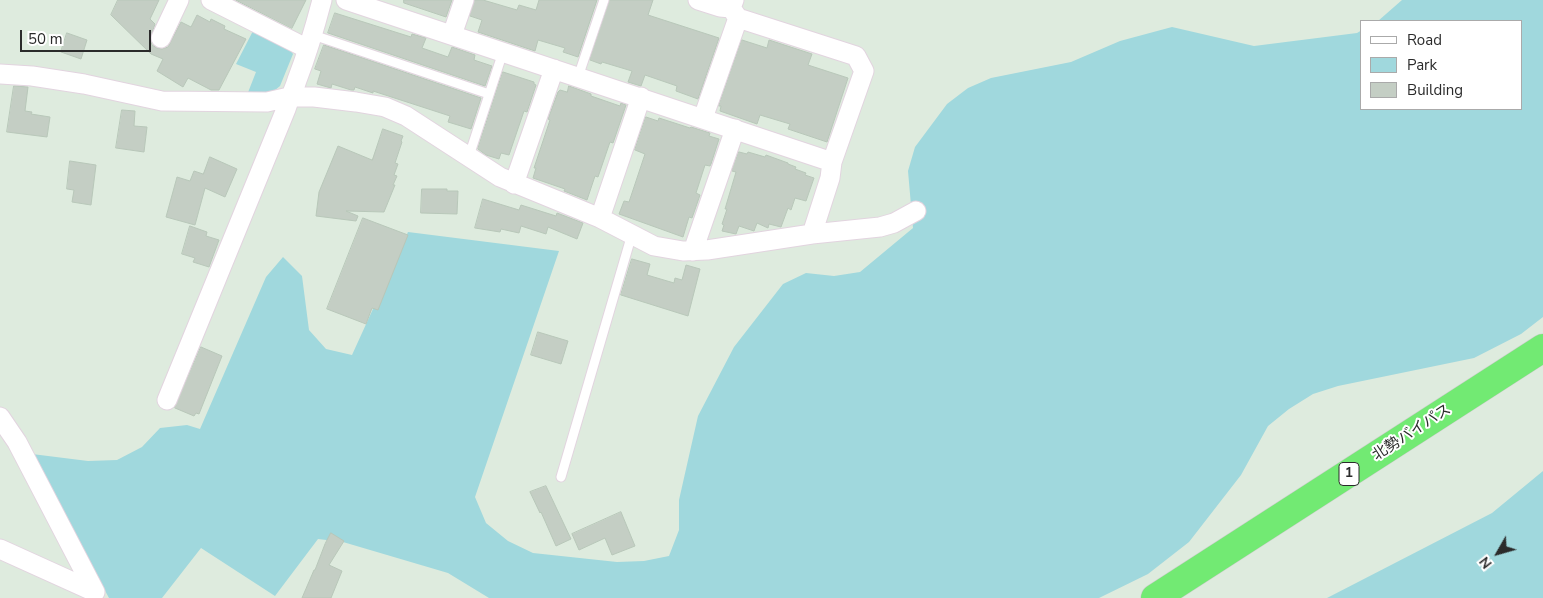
<!DOCTYPE html>
<meta charset="utf-8">
<style>
body{margin:0}
#map{position:relative;width:1543px;height:598px;overflow:hidden;background:#deebde;font-family:"Nunito Sans",sans-serif}
canvas{display:block}
.legend{position:absolute;left:1360px;top:20px;width:162px;height:90px;box-sizing:border-box;background:#fff;border:1px solid #aaa;margin:0;padding:6px 9px;list-style:none;font-size:15px;color:#2b2b2b}
.legend li{display:flex;align-items:center;gap:10px;height:25px}
.legend b{width:25px;border:1px solid #aaa}
.north{position:absolute;left:1473px;top:528px;width:50px;height:50px;-webkit-text-stroke:4px #fff;paint-order:stroke;rotate:232deg;font-size:14px;font-weight:700;line-height:20px;text-align:center;color:#2b2b2b}
.north::after{content:'';display:block;margin:auto;width:18px;height:22px;background:#2b2b2b;clip-path:polygon(50% 0,100% 100%,50% 72%,0 100%)}
.scale{position:absolute;left:20px;top:30px;width:131px;height:22px;box-sizing:border-box;border:2px solid #2b2b2b;border-top:0;padding-left:6px;font-size:15px;line-height:18px;white-space:nowrap;color:#2b2b2b;-webkit-text-stroke:4px #fff;paint-order:stroke}
</style>
<div id="map">
<canvas width="1543" height="598"></canvas>
<ul class="legend">
<li><b style="height:6px;background:#fff"></b>Road</li>
<li><b style="height:14px;background:#a0d8dd"></b>Park</li>
<li><b style="height:14px;background:#c4cec4"></b>Building</li>
</ul>
<div class="north">N</div>
<div class="scale">50 m</div>
</div>
<script>
const ctx = document.querySelector('canvas').getContext('2d');
ctx.lineJoin = 'round';
function paint(path, color) {
  ctx.fillStyle = color;
  ctx.fill(path, 'evenodd');
}
function trace(path, color, width, dash) {
  ctx.strokeStyle = color;
  ctx.lineWidth = width;
  ctx.lineCap = dash ? 'butt' : 'round';
  ctx.setLineDash(dash || []);
  ctx.stroke(path);
}
function drawText(font, color, halo, rows, align = 'center') {
  ctx.font = font + ' "Nunito Sans","Noto Sans JP",sans-serif';
  ctx.lineWidth = 4;
  ctx.setLineDash([]);
  ctx.textBaseline = 'middle';
  ctx.strokeStyle = halo;
  ctx.fillStyle = color;
  for (const [text, x, y, turn = 0] of rows) {
    ctx.save();
    ctx.translate(x, y);
    ctx.rotate((+turn || 0) * Math.PI / 180);
    ctx.textAlign = isNaN(turn) ? turn : align;
    if (halo) ctx.strokeText(text, 0, 0);
    ctx.fillText(text, 0, 0);
    ctx.restore();
  }
}
const green = new Path2D(`
 M1402,0H1543V317L1521,334L1474,358L1338,386L1313,394L1289,409L1268,426L1241,475L1189,542L1148,574L1099,598H489L448,573L343,542L318,539L275,596L201,548L162,598H109L32,454L88,461L117,460L142,447L160,428L187,425L200,429L266,277L283,257L302,276L309,330L326,349L352,355L408,232L559,251L475,497L486,523L508,541L533,553L617,562L644,561L669,556L679,530V500L698,416L734,347L783,284L806,273L834,276L860,272L913,228L908,171L915,147L947,104L968,88L991,78L1071,62L1120,41L1172,27L1254,46L1357,33L1362,30V109H1522V21H1378Z
 M254,29L287,46L293,54L280,86L269,95H247L256,72L236,64Z
 M1543,471V598H1327L1492,513Z`);
const building = new Path2D(`
 M118,0H159L150,19L155,24L150,39L152,45L157,48L162,49L168,47L181,22L191,27L197,15L210,22L211,19L225,26L224,29L246,39L219,90H211L188,78L183,87L157,71L163,59L151,54L111,15Z
 M236,0H306L292,28Z
 M404,0H452L446,17L404,3Z
 M475,0H483L517,10L519,5L536,10L539,0H597L578,57L563,52L565,48L538,40L535,51L478,32L482,20L470,16Z
 M610,0H653L648,15L719,38L698,99L676,91L677,86L645,75L641,86L628,82L632,71L602,62L601,64L590,60Z
 M335,13L411,37L412,34L426,38L422,48L448,57L452,47L475,55L474,60L492,66L485,86L328,33Z
 M67,33L87,40L81,59L61,52Z
 M742,40L767,48L769,40L812,54L808,65L848,78L827,142L788,129L790,124L760,115L757,124L720,111L721,106H719Z
 M324,45L481,98L471,129L448,122L450,116L373,91V93L355,87L354,90H351L332,84L331,88L317,84L321,71L315,69Z
 M503,72L534,82V84L536,85L527,112L524,111L509,155L501,153L499,159L486,155L478,149Z
 M14,86L28,87L25,111L32,112L31,114L50,117L47,137L7,132Z
 M569,86L591,94V96L620,106L621,103L626,105L613,143L610,142L598,177L595,176L587,200L564,191L565,189L533,178L536,168H534L550,120L548,119L558,92L560,90L567,92Z
 M122,110L135,111L134,126L147,127L144,152L116,148Z
 M646,117L658,121L659,118L690,128L691,127L710,133L709,136L719,139L711,164L710,166L705,165L696,193L700,195L692,218L689,217L683,237L619,214L624,201L629,202L645,154L635,150Z
 M383,129L403,136L401,141L402,142L395,163L398,164L394,175L397,176L393,185H395L384,212L346,211L358,216L356,221L316,216L319,192L338,146L372,160Z
 M739,152L747,154L748,152L765,157L766,155L788,163V164L796,167L795,169L806,173L805,175L814,178L806,201L795,198L791,210L788,208L781,227L769,224L768,228L757,223L754,231L739,226L736,234L722,231L724,225L722,224L727,209H725L736,172L732,171Z
 M210,157L237,169L225,197L205,188L195,225L166,217L177,177L190,181L194,171L203,174Z
 M70,161L96,165L91,205L72,202L74,190L67,189Z
 M422,189H447V191H458L457,214L421,213Z
 M483,199L519,210L521,205L556,216L557,213L583,223L577,239L548,227L546,234L521,226L519,233L501,229L500,232L475,228Z
 M363,218L408,235L378,310L372,308L366,324L327,309Z
 M190,226L207,232L206,236L219,240L209,267L193,262L195,258L182,254Z
 M632,259L650,264L647,275L674,283L675,278L682,280L686,265L700,269L688,316L621,295Z
 M538,332L568,341L561,364L531,355Z
 M201,347L222,356L199,414L196,413L194,416L175,408Z
 M546,486L571,539L556,546L541,512L540,513L530,492Z
 M621,512L635,546L612,555L605,538L579,550L572,534Z
 M331,533L344,541L329,565L342,571L331,598H302L314,570H315L325,544Z`);
const service = new Path2D(`
 M313,35L489,94
 M578,77L604,0
 M469,156L503,52
 M561,477L632,234`);
const minor = new Path2D(`
 M211,0L308,49
 M346,0L832,162
 M698,0L720,7L731,8
 M738,18L856,56L864,71L832,162L830,178L812,234
 M452,35L464,0
 M161,38L179,0
 M0,74L32,76L84,84L162,101L267,102L289,97H314L356,102L385,107L406,116L500,177L600,218L654,246L683,251L707,250L812,234L880,227L894,223L916,211
 M703,118L738,18L731,8L734,0
 M514,184L554,69
 M600,218L641,97
 M693,251L735,129
 M167,400L286,109C289,99 294,90 297,80C307,54 315,27 322,0
 M0,417L17,442L95,592
 M0,549L95,592`);
const trunk = new Path2D(`
 M1155,598L1543,348`);
const shields = [
 [1349,474,20]
];
const shieldNames = [
 ["1",1349,474]
];
const streetNames = [
 ["北勢バイパス",1412,433,-33]
];
paint(green, '#a0d8dd');
paint(building, '#c4cec4');
trace(building, '#b8c7b9', 1);
trace(service, '#e2d4df', 11);
trace(minor, '#e2d4df', 21);
trace(trunk, '#ccc', 29);
trace(service, '#fff', 9);
trace(minor, '#fff', 19);
trace(trunk, '#72ea73', 28);
for (const [x, y, w] of shields) {
  const box = new Path2D();
  box.roundRect(x - w / 2, y - 11.5, w, 23, 4);
  ctx.fillStyle = '#fff';
  ctx.fill(box);
  trace(box, '#2b2b2b', 1);
}
drawText('bold 14px', '#2b2b2b', null, shieldNames);
drawText('15px', '#2b2b2b', '#fff', streetNames);
</script>
